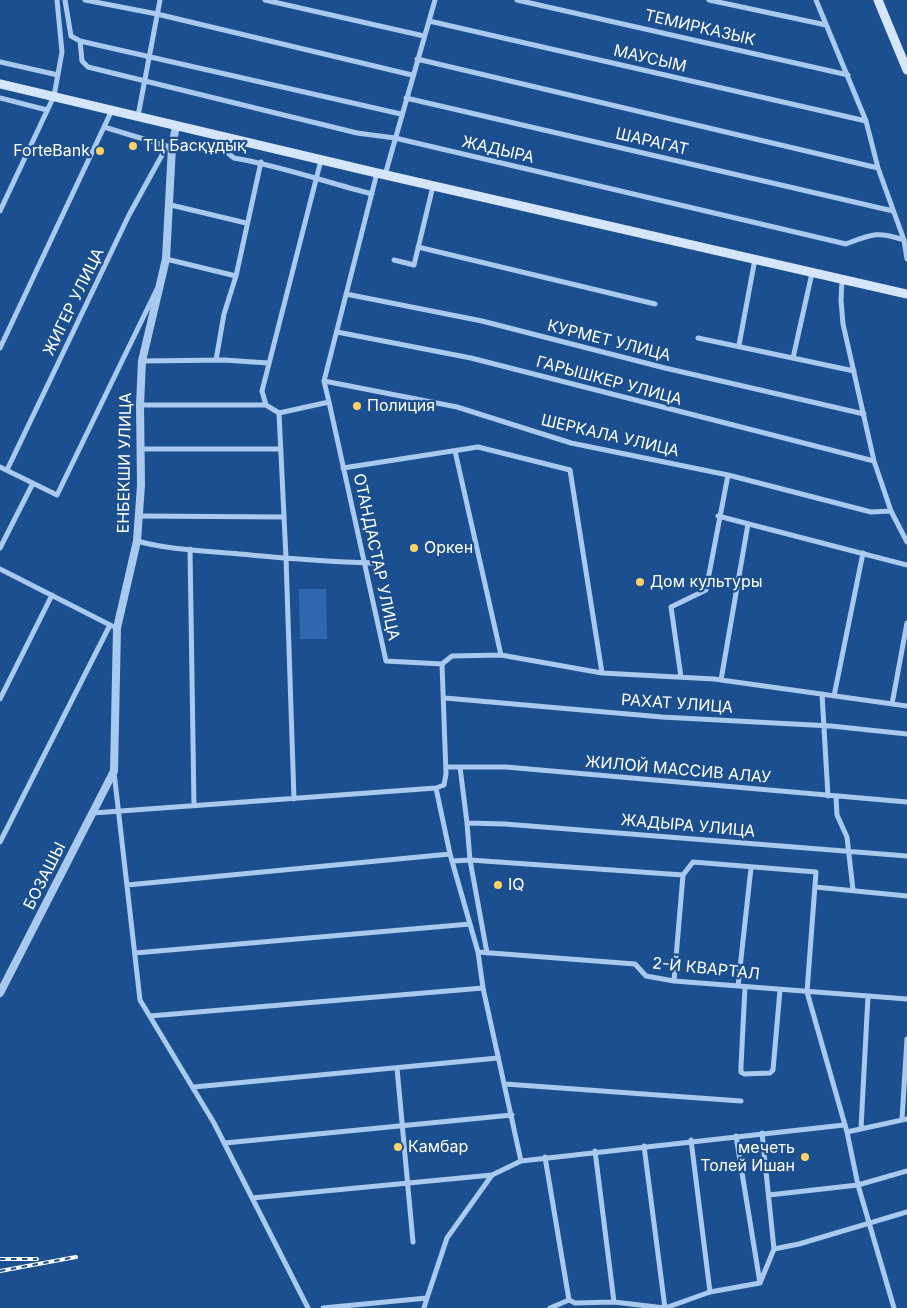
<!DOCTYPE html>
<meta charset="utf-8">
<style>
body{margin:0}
canvas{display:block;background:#1b4f8f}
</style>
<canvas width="907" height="1308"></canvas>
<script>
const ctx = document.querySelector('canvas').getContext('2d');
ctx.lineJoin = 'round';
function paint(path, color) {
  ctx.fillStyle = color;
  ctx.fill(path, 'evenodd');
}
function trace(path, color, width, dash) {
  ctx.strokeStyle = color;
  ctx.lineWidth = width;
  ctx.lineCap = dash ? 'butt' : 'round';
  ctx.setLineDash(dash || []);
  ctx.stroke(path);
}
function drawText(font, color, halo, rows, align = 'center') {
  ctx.font = font + ' Inter,sans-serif';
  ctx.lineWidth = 4.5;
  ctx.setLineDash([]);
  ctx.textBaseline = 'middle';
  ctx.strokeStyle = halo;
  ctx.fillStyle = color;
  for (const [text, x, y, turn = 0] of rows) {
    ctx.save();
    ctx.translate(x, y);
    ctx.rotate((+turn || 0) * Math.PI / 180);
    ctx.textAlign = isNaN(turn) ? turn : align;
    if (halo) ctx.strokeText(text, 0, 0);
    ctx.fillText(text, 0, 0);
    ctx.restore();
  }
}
const green = new Path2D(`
 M299,589H326L327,639H300Z`);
const minor = new Path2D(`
 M65,0L71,36L80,41L82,61L88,67L357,133L395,138L846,244C872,234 877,231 904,240
 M85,0L157,14L412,75
 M265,0L424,36
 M517,0L848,75
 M709,0L826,25
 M816,0L866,121L878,168L904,240L907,259
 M429,21L866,121
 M80,41L401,114
 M417,59L878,168
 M0,62L58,75
 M0,98L47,110
 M406,98L893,211
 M138,116L160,0
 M104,127L170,147
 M222,136L229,154L234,158C281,166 325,182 372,194
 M321,160L262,391L266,405L279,413L329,402L324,381L377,173
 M385,175L435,0
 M171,205L246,223
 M0,211L54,96L62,52L57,0
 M418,247L655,304
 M166,259L236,276
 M394,260L414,265L433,186
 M842,280L841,300L843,324L874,461L891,511L907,542
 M346,294L482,321L665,368L864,414
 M337,332L471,358L874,461
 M698,338L854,371
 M739,345L755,259
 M0,348L112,110
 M793,358L812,273
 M216,360L224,314L236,276L261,162
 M142,361L224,360L268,363
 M324,381L457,407L571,443L728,475L871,512L891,511
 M329,402L386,661L442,664L446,774L444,785L436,788
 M140,405H266
 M279,413L286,558L294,799
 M141,449H281
 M455,451L501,655
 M0,467L57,495L157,289
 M343,468L478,447L570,470L602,673
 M7,470L129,215L167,146
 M139,516L284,517
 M718,516L907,565
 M137,541C170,550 205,551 239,554C286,558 333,563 381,563
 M0,548L33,483
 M190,549L194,806
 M0,569L112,626
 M442,664L452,656L501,655L602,673L714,679L907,706
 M681,677L671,607L706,590L728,475
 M721,680L748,524
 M822,694L828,796
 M834,696L863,553
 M445,698L662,717L831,726L907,734
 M0,699L52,595
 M892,704L907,623
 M447,767H506L907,802
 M460,767L467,823L505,824L907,856
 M114,772L140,1000L214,1123L308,1308
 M836,797L837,815L847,837L853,890
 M93,813L436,788L450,854L478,952L483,988L521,1161
 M467,823L470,860L487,953
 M0,842L110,625
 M453,861L470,860L683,875L693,862L816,872L807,992L847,1132L858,1185L894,1308
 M127,885L450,854
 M815,887L907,896
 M478,952L635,964L646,976L674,981L907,999
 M135,953L470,924
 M674,981L683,875
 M738,986L751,868
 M745,987L741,1066V1072L744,1074L770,1073L773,1070L780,990
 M150,1016L483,988
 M397,1068L413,1242
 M505,1084L741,1101
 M194,1087L498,1058
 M902,1119L907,1039
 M861,1128L868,996
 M847,1132L907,1119
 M762,1133L774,1249
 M736,1136L760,1283
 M691,1140L710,1292
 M225,1143L512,1115
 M644,1146L665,1308
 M595,1151L614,1302
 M545,1157L569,1300L575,1303L614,1302L665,1308L710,1292L760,1283L774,1249L799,1244L907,1212
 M769,1195L858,1185L907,1171
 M252,1198L492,1175
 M323,1308L427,1298L447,1238L492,1175L521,1161L844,1125
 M424,1308L427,1298
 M550,1308L569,1300`);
const tertiary = new Path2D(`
 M0,993L114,771L117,628L137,541L141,485L140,405L142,361L166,259L172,147L176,126`);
const secondary = new Path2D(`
 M878,0L907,70
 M0,84L377,173L907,294`);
const rail = new Path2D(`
 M0,1259H37
 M0,1271L76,1257`);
const markers = [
 [133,146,5,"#ffd166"],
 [100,151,5,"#ffd166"],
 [357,406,5,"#ffd166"],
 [414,548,5,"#ffd166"],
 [640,582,5,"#ffd166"],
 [498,885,5,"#ffd166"],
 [398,1147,5,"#ffd166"],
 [805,1157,5,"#ffd166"]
];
const streetNames = [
 ["ТЕМИРКАЗЫК",700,28,13],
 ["МАУСЫМ",650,59,13],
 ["ШАРАГАТ",652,142,13],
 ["ЖАДЫРА",498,150,13],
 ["ЖИГЕР УЛИЦА",74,302,-64],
 ["КУРМЕТ УЛИЦА",609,341,14],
 ["ГАРЫШКЕР УЛИЦА",609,381,15],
 ["ШЕРКАЛА УЛИЦА",610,436,13],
 ["ЕНБЕКШИ УЛИЦА",125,463,-89],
 ["ОТАНДАСТАР УЛИЦА",376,557,78],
 ["РАХАТ УЛИЦА",677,704,4],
 ["ЖИЛОЙ МАССИВ АЛАУ",678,770,5],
 ["ЖАДЫРА УЛИЦА",688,826,5],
 ["БОЗАШЫ",45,876,-63],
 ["2-Й КВАРТАЛ",706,969,6]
];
const poiNames = [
 ["ТЦ Басқұдық",143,146],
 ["ForteBank",90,151,"right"],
 ["Полиция",367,406],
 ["Оркен",424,548],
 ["Дом культуры",650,582],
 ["IQ",508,885],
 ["Камбар",408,1147],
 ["мечеть",795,1148,"right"],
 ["Толей Ишан",795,1166,"right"]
];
paint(green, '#2e69ad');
trace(minor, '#a9c9ee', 5);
trace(tertiary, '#a9c9ee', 8);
trace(secondary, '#d6e6fa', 9);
trace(rail, '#fff', 4);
trace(rail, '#1b4f8f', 2, [5.5]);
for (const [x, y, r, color] of markers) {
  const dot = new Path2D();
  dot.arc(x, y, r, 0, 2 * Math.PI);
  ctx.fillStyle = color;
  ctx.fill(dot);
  trace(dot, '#1b4f8f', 2);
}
drawText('16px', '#fff', '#1b4f8f', streetNames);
drawText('16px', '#fff', '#1b4f8f', poiNames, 'left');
</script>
